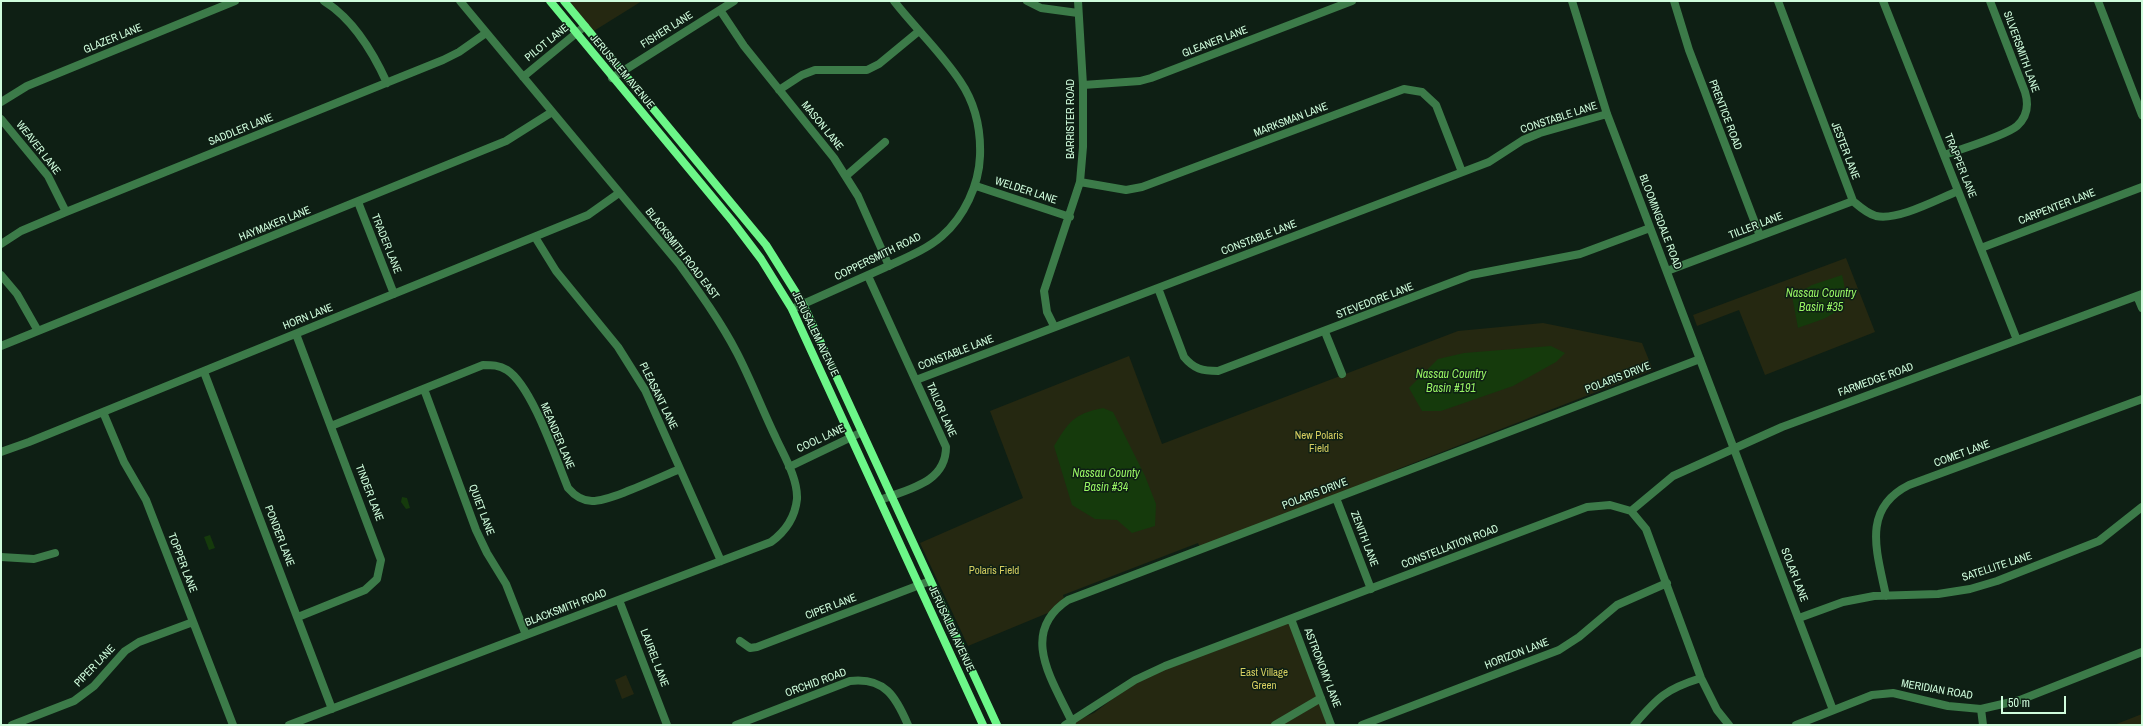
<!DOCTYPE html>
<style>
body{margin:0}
#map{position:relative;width:2143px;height:726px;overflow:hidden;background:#0e1f14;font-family:"Archivo Narrow",sans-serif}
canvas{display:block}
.frame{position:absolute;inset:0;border:2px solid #cffcdc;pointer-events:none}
.scale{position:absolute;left:2001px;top:696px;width:65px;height:18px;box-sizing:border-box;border:2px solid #cffcdc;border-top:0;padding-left:5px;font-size:12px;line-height:14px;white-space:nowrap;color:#cffcdc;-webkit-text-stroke:3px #0e1f14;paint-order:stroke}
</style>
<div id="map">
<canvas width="2143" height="726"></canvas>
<div class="frame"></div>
<div class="scale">50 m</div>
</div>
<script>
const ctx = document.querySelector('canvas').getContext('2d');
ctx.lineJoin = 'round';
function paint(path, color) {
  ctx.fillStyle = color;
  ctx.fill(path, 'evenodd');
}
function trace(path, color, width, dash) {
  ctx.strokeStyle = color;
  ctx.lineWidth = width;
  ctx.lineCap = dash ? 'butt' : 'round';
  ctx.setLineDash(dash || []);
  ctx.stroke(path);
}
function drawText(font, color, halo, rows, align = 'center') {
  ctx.font = font + ' "Archivo Narrow",sans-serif';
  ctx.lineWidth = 3;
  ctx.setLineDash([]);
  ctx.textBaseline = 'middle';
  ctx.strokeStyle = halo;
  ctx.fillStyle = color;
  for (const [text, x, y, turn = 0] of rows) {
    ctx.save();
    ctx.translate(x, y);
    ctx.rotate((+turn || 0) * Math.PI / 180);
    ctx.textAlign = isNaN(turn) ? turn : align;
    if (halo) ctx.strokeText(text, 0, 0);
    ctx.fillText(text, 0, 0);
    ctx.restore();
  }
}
const green = new Path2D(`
 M562,1H642L589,34Z
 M1846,258L1875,332L1765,375L1739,310L1697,326L1693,315Z
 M1543,323L1642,343L1653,370L1393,471V473L1200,548L1198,543L1063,595L1065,602L1055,610L968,646L920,543L1023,498L990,411L1129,356L1162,444L1458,331Z
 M1292,620L1332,725H1066L1094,713L1136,681Z
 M626,675L634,694L622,699L615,680Z
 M2142,714V725H2114Z`);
const water = new Path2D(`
 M1842,275C1853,314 1828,317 1798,328L1792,296L1812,285Z
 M1551,346L1565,353L1556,362L1513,386L1441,411H1422L1409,388L1438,359L1464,353Z
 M1103,408L1113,412L1145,476L1156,504L1155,526L1132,533L1117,520L1095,519L1072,505L1054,446C1069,422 1073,414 1103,408Z
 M402,497L407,498L410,508L406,509L401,502Z
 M210,535L215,548L209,550L204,537Z`);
const street = new Path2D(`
 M324,1C353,19 373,52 387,83
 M1027,1L1041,8L1078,13
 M1572,1L1607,114L1833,710
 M1674,1L1689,50L1760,236
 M1778,1L1853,201C1860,207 1866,213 1876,216C1898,221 1938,199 1958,191
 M1883,1L2017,340
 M2098,1L2142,115
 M720,10L744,46L834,158L858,196L889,266
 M523,77L585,26
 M612,78L734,1
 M1083,85L1140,81L1151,78L1352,1
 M779,90L802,75L815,70H867L879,64L919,31
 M1,102L27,86L235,1
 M1,119L48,176L66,212
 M1944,155C1959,150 2007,135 2017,126C2027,117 2029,105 2025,92L1990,1
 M846,176L885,142
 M1080,182L1126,190L1142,187L1404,89L1422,92L1436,105L1462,172
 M976,186L1070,217
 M358,202L394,294
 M535,237L556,271L618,347L645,390L721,561
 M1,244L21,231L66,212L443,60L459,52L486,33
 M1981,248L2142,187
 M1667,271L1853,201
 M1,275L17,294L38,331
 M868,276L946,447C946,483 908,489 880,500
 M1158,288L1184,357C1194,369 1202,371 1218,371L1471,275L1580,254L1650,228
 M2137,296L2142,308
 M792,309C823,295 855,281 886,267C905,258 926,250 942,236C964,217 979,185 980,156C981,130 975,103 960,81C941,52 915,28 894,1
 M1054,326L1047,312L1044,291L1080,182L1083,147V85L1078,1
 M1325,332L1342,374
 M296,334L381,560L377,579L365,590L298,617
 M1,346L506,141L552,112
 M204,372L332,709
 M916,380L1489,162L1523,140L1540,133L1607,114
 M424,389L476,530L487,553L506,584L526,635
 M103,412L124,462L146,500L233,725
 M331,426L483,365C492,365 499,365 507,370C532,386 556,459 568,488C574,495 582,501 592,501C611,501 660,477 680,469
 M1,452L29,442L588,215L619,193
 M789,467L862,432
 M1336,498L1371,589
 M1631,511L1673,476L1782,427L2142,294
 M1,557L34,559L55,553
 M1886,596C1877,552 1861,509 1909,485L2142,399
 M619,600L667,725
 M1799,618L1843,602L1874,596L1938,594L1970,589L1997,581L2099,541L2142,507
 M1291,619L1331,725
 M740,641L750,648L757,647L930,581
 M1981,709L1983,725
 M1072,722C1053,681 1018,633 1068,600L1700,359
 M12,725L74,701L94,686L125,651L139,642L193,622
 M289,725L771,542C786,531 795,518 797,499C798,478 783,454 775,436C762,409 751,380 737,353C721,322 700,293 679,264L460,1
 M736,725L850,681C885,677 896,697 908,725
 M1065,725L1135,680L1165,666L1587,507L1610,505L1631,511L1646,529L1701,678L1717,710L1729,725
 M1275,725L1321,698
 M1362,725L1559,650L1579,637L1617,605L1667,583
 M1634,725C1658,697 1666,689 1701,678
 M1796,725L1872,695L1893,693L1948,706L1981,709L2020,700L2142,652`);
const secondary = new Path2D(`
 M550,1L733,222L761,259L792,309L983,725
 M564,1L766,245L803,304L997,725`);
const streetNames = [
 ["FISHER LANE",667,30,-32],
 ["GLAZER LANE",113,39,-22],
 ["GLEANER LANE",1215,42,-21],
 ["PILOT LANE",547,43,-39],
 ["SILVERSMITH LANE",2021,52,70],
 ["JERUSALEM AVENUE",622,72,50],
 ["PRENTICE ROAD",1725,115,69],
 ["CONSTABLE LANE",1559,118,-18],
 ["BARRISTER ROAD",1071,119,-90],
 ["MARKSMAN LANE",1291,120,-21],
 ["MASON LANE",822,126,51],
 ["SADDLER LANE",241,130,-22],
 ["WEAVER LANE",38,148,52],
 ["JESTER LANE",1845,151,69],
 ["TRAPPER LANE",1960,166,68],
 ["WELDER LANE",1026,191,18],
 ["CARPENTER LANE",2057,207,-21],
 ["BLOOMINGDALE ROAD",1660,222,69],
 ["HAYMAKER LANE",275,224,-22],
 ["TILLER LANE",1756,226,-21],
 ["CONSTABLE LANE",1259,238,-21],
 ["TRADER LANE",386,244,68],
 ["BLACKSMITH ROAD EAST",682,254,52],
 ["COPPERSMITH ROAD",878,257,-26],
 ["STEVEDORE LANE",1375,301,-21],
 ["HORN LANE",308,317,-22],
 ["JERUSALEM AVENUE",815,334,64],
 ["CONSTABLE LANE",956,353,-21],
 ["POLARIS DRIVE",1618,378,-21],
 ["FARMEDGE ROAD",1876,380,-20],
 ["PLEASANT LANE",658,396,64],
 ["TAILOR LANE",941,410,66],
 ["MEANDER LANE",557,436,67],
 ["COOL LANE",821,439,-25],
 ["COMET LANE",1962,454,-20],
 ["TINDER LANE",369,493,69],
 ["POLARIS DRIVE",1315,494,-21],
 ["QUIET LANE",481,510,69],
 ["PONDER LANE",279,536,69],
 ["ZENITH LANE",1364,539,69],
 ["CONSTELLATION ROAD",1450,547,-21],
 ["TOPPER LANE",182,563,69],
 ["SATELLITE LANE",1997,567,-18],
 ["SOLAR LANE",1794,575,69],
 ["CIPER LANE",831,607,-21],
 ["BLACKSMITH ROAD",566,608,-21],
 ["JERUSALEM AVENUE",951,629,65],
 ["HORIZON LANE",1517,654,-21],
 ["LAUREL LANE",654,658,69],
 ["PIPER LANE",95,666,-46],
 ["ASTRONOMY LANE",1322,668,69],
 ["ORCHID ROAD",816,683,-20],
 ["MERIDIAN ROAD",1937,690,10]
];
const parkNames = [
 ["New Polaris",1319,436],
 ["Field",1319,449],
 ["Polaris Field",994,571],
 ["East Village",1264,673],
 ["Green",1264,686]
];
const waterNames = [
 ["Nassau Country",1821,294],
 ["Basin #35",1821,308],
 ["Nassau Country",1451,375],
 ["Basin #191",1451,389],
 ["Nassau County",1106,474],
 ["Basin #34",1106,488]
];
paint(green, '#252811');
paint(water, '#153a0c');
trace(street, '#3c7b49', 8);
trace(secondary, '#6cf688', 8);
drawText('11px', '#cffcdc', '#0e1f14', streetNames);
drawText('11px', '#d6ce60', '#0e1f14', parkNames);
drawText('italic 12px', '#98f564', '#0e1f14', waterNames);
</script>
